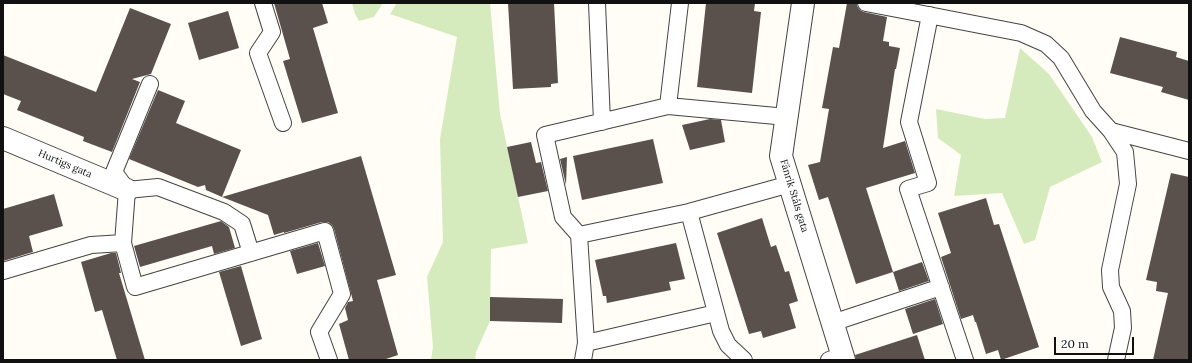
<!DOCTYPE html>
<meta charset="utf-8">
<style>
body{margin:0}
#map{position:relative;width:1192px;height:363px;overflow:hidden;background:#fffdf5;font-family:Lora,serif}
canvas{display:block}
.frame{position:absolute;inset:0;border:4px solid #111;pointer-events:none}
.scale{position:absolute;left:1054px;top:337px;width:80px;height:18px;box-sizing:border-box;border:2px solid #111;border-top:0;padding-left:5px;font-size:12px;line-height:14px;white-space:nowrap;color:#111;-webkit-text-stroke:3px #fff;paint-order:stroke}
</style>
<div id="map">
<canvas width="1192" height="363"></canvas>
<div class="frame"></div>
<div class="scale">20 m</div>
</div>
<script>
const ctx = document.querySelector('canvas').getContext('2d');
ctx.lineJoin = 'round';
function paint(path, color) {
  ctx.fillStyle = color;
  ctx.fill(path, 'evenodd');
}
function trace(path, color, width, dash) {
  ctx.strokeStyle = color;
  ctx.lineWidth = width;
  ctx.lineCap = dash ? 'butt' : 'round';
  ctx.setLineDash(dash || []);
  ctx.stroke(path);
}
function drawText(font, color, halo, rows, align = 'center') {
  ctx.font = font + ' Lora,serif';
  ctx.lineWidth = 4;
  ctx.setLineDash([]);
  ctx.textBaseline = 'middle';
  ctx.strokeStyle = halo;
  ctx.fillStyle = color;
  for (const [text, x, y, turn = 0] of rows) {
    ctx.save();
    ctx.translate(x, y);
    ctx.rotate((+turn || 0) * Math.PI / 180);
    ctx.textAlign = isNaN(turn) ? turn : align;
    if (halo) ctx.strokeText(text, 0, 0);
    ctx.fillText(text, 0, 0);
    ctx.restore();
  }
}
const green = new Path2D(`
 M352,3H383L374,17L359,21L355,14Z
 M397,3H490L500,114L528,243L491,249L490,321L476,352L475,360H431L433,347L427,277L443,242L440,139L457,37L390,14Z
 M1020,48L1049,74L1092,137L1102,162L1050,187L1035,240L1024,244L1002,193L954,196L961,155L938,138L936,109L985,119L1005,118Z`);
const building = new Path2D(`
 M274,3H322L328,23L313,28L338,113L302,123L283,61L290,59Z
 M508,3H554L558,83L551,84V87L513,89Z
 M706,3H755L754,11L761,12L752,93L697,87Z
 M847,3H857V6L860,10L864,12L887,17L883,41L889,42V46L900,48L896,69H895L883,148L905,141L915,173L866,188L893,272L922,262L929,281L899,291L893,272L856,284L828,197L819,200L808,165L820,162L829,109L822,108L833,47L839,48Z
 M130,8L171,24L151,74L132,79L140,82L112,152L83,141L84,137L17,110L21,101L3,94V55L96,92Z
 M228,11L239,48L199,60L188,23Z
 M1120,37L1177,52L1176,57L1189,61V100L1161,92L1163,87L1110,73Z
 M158,90L185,101L176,123L241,150L222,197L206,190L205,185L198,187L129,159Z
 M710,119L721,120L725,142L690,150L682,125Z
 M653,139L663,183L582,200L573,156Z
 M531,142L536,163L541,162L548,191L518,197L507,147Z
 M361,156L396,275L377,280L398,355L383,360H349L339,324L348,320L345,308L348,302L353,301L334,229L332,225L328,222H322L284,233V232L274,235L268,215L222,197Z
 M567,157L566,185L560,159Z
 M1171,173L1189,177V360H1153L1168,293L1156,291L1157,282L1146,280Z
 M54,194L63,226L29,236L33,252L3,261V209Z
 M986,198L994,225L999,224L1039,347L1001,360L998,350L986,354L976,322H975L973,315L961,319L941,257L951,253L938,213Z
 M762,218L771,247L776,245L785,272L789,271L798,301L789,304L796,328L763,338L761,331L749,334L717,233Z
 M221,221L229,227L235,248L214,254L212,246L140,267L134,246Z
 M318,243L325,266L297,274L290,251Z
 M676,243L685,279L669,282L671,290L607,303L606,296H603L595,260Z
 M111,253H116L121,273H119L145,360H117L102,310L95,312L81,262Z
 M241,266L262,339L241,346L219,272Z
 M490,297L563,299L562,323L490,321Z
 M935,299L943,324L913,334L905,309Z
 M917,335L925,360H856L855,355Z`);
const service = new Path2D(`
 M263,3L272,32L258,53L283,123
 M597,3L602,122
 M866,3L1021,33L1046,44L1061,58L1093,111L1111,131L1125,152L1128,184L1110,270L1111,287L1122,311L1123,328L1116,360
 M930,15L909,122L928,183L908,189L965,360
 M150,84L114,172L127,190L123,243L135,287L325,231L342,294L319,332L329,360
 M668,106L680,3
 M1111,131L1189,151
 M127,190L158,187L224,212L242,224L251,253
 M689,212L721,331L728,345L744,360
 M579,235L563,217L545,135L668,106L787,117
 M3,271L91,245L123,243
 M832,323L941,287
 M586,343L579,235L689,212L790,184
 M583,360L586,343L716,313
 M829,360L842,356`);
const minor = new Path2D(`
 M803,3L781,156L844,360
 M3,138L127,190`);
const streetNames = [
 ["Hurtigs gata",65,164,23],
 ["Fänrik Ståls gata",794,196,73]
];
paint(green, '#d6ebbd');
paint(building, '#5a514d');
trace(service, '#444', 18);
trace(minor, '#444', 24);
trace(service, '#fff', 16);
trace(minor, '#fff', 22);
drawText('10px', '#111', '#fff', streetNames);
</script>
